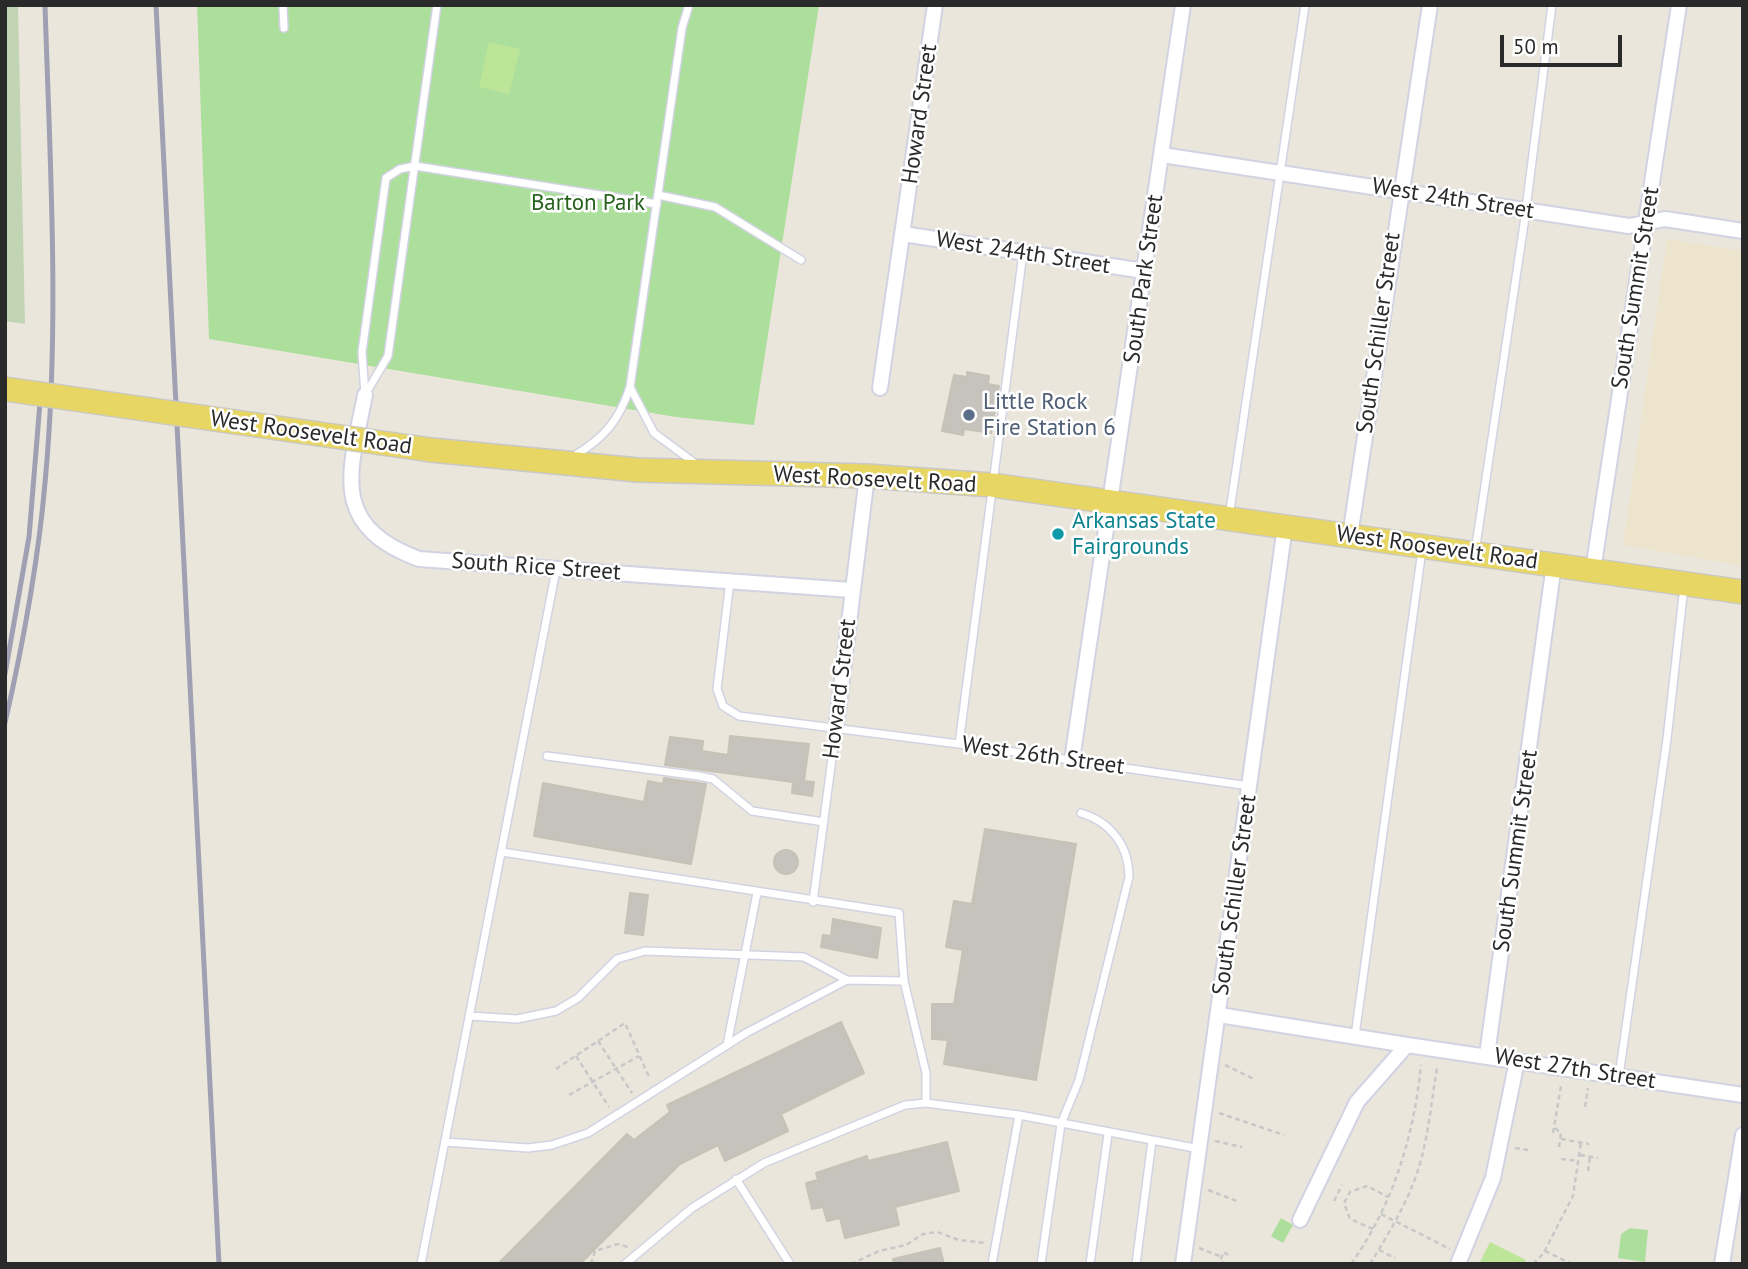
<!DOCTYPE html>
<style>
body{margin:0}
#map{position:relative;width:1748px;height:1269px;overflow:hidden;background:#ebe6dc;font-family:"PT Sans",sans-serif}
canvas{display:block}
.frame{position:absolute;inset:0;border:7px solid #2a2a2a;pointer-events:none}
.scale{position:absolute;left:1500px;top:35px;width:122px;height:32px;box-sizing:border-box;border:4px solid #2a2a2a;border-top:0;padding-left:9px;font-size:21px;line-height:24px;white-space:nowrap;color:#2a2a2a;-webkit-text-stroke:5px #fff;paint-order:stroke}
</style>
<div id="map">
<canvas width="1748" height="1269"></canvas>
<div class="frame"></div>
<div class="scale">50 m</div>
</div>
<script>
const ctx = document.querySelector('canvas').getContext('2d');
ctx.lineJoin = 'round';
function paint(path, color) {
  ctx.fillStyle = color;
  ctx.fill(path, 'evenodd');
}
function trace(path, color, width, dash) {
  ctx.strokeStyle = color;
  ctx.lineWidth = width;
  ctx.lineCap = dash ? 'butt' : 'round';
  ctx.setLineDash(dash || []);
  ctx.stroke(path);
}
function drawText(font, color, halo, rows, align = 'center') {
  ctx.font = font + ' "PT Sans",sans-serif';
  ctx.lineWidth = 5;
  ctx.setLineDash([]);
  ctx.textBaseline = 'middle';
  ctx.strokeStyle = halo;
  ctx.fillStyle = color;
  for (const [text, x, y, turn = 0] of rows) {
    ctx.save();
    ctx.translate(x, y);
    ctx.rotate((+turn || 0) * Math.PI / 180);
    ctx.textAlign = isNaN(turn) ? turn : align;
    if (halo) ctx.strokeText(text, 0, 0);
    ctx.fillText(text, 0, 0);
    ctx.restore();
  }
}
const education = new Path2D(`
 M1667,239L1743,251V566L1623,545Z`);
const green = new Path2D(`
 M197,5H819L754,425L676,417L209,339Z
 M1281,1218L1293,1225L1283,1243L1271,1236Z
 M1630,1228L1648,1230L1645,1262L1618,1258L1621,1234Z`);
const cemetery = new Path2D(`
 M5,5H18L25,324L5,321Z`);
const pitch = new Path2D(`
 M489,42L520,49L509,94L479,87Z
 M1490,1242L1526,1260L1524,1264H1479Z`);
const building = new Path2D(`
 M967,372L989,376L988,384L999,386L991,433L964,429L963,435L942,431L954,375L967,377Z
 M730,736L809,744L804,781L814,782L812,796L792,793L793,782L665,765L670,737L703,741L702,751L728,755Z
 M664,778L706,784L691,864L534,836L543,783L644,802L648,781L663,784Z
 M985,829L1076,844L1036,1080L944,1064L948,1040L932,1039V1004H954L963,950L946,947L954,901L972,904Z
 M774 862a12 12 0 1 1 24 0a12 12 0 1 1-24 0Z
 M630,893L648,895L643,935L625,933Z
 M833,919L881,928L877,958L821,947L823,935L831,936Z
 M841,1022L864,1073L781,1114L788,1131L725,1161L718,1145L680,1164L580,1264H498L627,1134L634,1140L670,1112L667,1105Z
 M947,1142L959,1191L895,1207L899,1225L845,1238L840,1218L827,1221L823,1207L812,1209L806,1183L818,1180L816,1173L867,1156L868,1161Z
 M940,1248L944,1264H894L893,1259Z`);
const path = new Path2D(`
 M598,1041L632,1093
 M576,1056L609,1107
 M1225,1065L1254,1079
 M556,1069L625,1023L650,1079
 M569,1095L639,1056
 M1585,1107L1588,1088
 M1219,1113L1284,1135
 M1555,1128L1561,1133L1559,1147
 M1553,1133L1561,1086
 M1561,1139L1589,1144
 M1215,1141L1242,1147
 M1515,1148L1528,1150
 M1580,1155L1598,1158
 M1561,1159L1578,1161
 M1588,1171L1590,1156
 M1208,1190L1237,1201
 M1334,1201L1342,1185
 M1381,1214L1450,1249
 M1373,1229L1350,1219L1344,1203L1350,1192L1367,1186L1388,1197
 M1199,1248L1222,1257
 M1379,1250L1395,1258
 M1545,1251L1572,1264
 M591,1264L595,1251L618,1244L628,1247
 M851,1264L879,1251L906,1245L923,1234L937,1232L959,1240L985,1243
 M1226,1264L1220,1261L1224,1252L1228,1255
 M1351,1264C1393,1205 1414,1136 1421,1065
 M1370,1264C1387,1236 1405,1207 1416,1176C1428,1142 1431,1104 1437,1068
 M1533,1264L1543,1254L1573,1196L1581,1142`);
const lane = new Path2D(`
 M283,5L284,28
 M658,195L715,207L801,260
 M630,387L654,433L696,464
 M365,395L362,352L386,178L400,169L415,166L657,204
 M365,395L388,356L437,5
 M574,456C604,438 619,421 630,387L682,28L689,5
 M1229,517L1305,5
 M1475,552L1524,224L1552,5
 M730,581L717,689L723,706L739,716L959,744L1249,786
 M959,744L1023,253
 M547,756L699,776L713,779L752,811L824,822
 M502,852L899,913L904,981L926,1073V1103
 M813,902L836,728
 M469,1016L517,1019L556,1011L578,998L617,959L645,951L804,957L847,980L904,981
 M1355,1036L1422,550
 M727,1045L757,893
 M1619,1076L1667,739L1684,587
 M445,1142L528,1148L552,1145L588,1133L746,1033L847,980
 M736,1179L790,1264
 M421,1264L556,570
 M625,1264L692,1208L764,1163L905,1105L926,1103L1019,1115L1200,1149
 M992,1264L1019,1115
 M1041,1264L1061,1124L1079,1080L1129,877C1129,846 1111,822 1081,813
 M1090,1264L1108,1134
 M1136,1264L1152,1141`);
const street = new Path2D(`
 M1162,155L1629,226L1665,219L1743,231
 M903,234L1144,271
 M880,388L935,5
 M365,395C350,472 328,525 419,559L851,590
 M1350,536L1430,5
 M1593,570L1679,5
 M836,728L867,476
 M1072,760L1183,5
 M1219,1015L1407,1045
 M1487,1055L1554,564
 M1300,1220L1357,1102L1407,1045L1743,1095
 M1183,1264L1285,526
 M1458,1264L1493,1178L1517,1061
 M1722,1264L1743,1135`);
const primary = new Path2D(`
 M431,450L638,470L867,476L992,485L1743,592`);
const rail = new Path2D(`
 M156,5L219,1264
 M5,674L29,537L41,390
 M5,723C23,644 38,564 45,483C60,324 50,164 45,5`);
const primaryBridge = new Path2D(`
 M5,389L431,450`);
const markers = [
 [969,415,7,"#5c6f8a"],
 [1058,534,7,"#0f9aa8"]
];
const streetNames = [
 ["Howard Street",920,114,-82],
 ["West 24th Street",1453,199,9],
 ["West 244th Street",1023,253,9],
 ["South Park Street",1144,279,-82],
 ["South Summit Street",1636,288,-81],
 ["South Schiller Street",1379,333,-82],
 ["West Roosevelt Road",311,433,8],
 ["West Roosevelt Road",875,480,3],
 ["West Roosevelt Road",1437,548,8],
 ["South Rice Street",536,567,4],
 ["Howard Street",840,689,-83],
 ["West 26th Street",1043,756,8],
 ["South Summit Street",1516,851,-82],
 ["South Schiller Street",1235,895,-82],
 ["West 27th Street",1575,1069,9]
];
const parkNames = [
 ["Barton Park",588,203]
];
const serviceNames = [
 ["Little Rock",983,402],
 ["Fire Station 6",983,428]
];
const cultureNames = [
 ["Arkansas State",1072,521],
 ["Fairgrounds",1072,547]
];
paint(education, '#ece4cd');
paint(green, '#acde9c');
paint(cemetery, '#c1d4b4');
paint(pitch, '#bde598');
paint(building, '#c6c3bc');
trace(building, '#c6c2b6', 2);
trace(lane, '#d2d3e2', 10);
trace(street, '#d2d3e2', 18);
trace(primary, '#c8c8c8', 26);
trace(path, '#c8c8c8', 2.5, [5, 3.5]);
trace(lane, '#fff', 7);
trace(street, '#fff', 14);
trace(primary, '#e8d664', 23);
trace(rail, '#9fa0b3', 5);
trace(primaryBridge, '#c8c8c8', 26, []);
trace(primaryBridge, '#e8d664', 23);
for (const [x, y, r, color] of markers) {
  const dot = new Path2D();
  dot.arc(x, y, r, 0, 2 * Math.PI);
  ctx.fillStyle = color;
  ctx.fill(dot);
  trace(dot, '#fff', 2.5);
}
drawText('23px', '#2a2a2a', '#fff', streetNames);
drawText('23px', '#26621e', '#fff', parkNames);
drawText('23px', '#4e5e75', '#fff', serviceNames, 'left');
drawText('23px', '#0d838f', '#fff', cultureNames, 'left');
</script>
